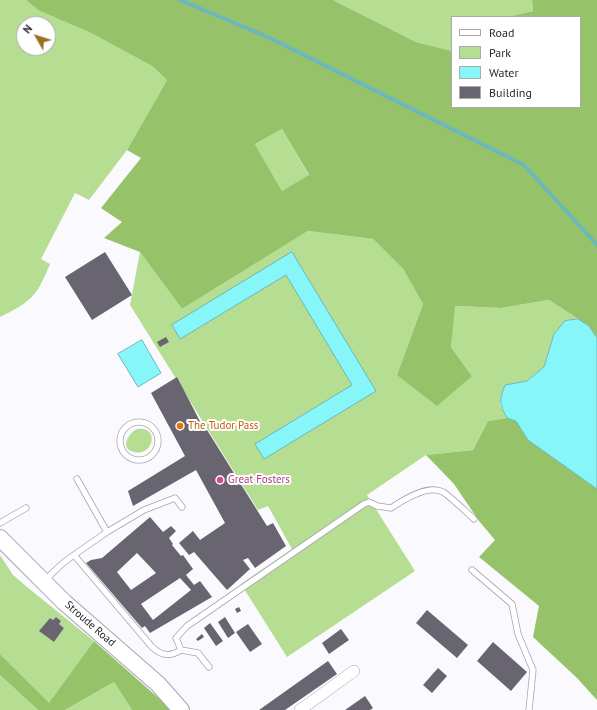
<!DOCTYPE html>
<style>
body{margin:0}
#map{position:relative;width:597px;height:710px;overflow:hidden;background:#faf9fe;font-family:"PT Sans",sans-serif}
canvas{display:block}
.legend{position:absolute;left:451px;top:16px;width:130px;height:92px;box-sizing:border-box;background:#fff;border:1px solid #aaa9ab;margin:0;padding:5px 7px;list-style:none;font-size:12px;color:#2a282e}
.legend li{display:flex;align-items:center;gap:8px;height:20px}
.legend b{width:20px;border:1px solid #aaa9ab}
.north{position:absolute;left:16px;top:16px;width:40px;height:40px;box-sizing:border-box;background:#fff;border:1px solid #aaa9ab;border-radius:50%;rotate:309deg;font-size:11px;font-weight:700;line-height:16px;text-align:center;color:#2a282e}
.north::after{content:'';display:block;margin:auto;width:14px;height:18px;background:#98711c;clip-path:polygon(50% 0,100% 100%,50% 72%,0 100%)}
</style>
<div id="map">
<canvas width="597" height="710"></canvas>
<ul class="legend">
<li><b style="height:5px;background:#fff"></b>Road</li>
<li><b style="height:11px;background:#b6de92"></b>Park</li>
<li><b style="height:11px;background:#87f6f9"></b>Water</li>
<li><b style="height:11px;background:#686571"></b>Building</li>
</ul>
<div class="north">N</div>
</div>
<script>
const ctx = document.querySelector('canvas').getContext('2d');
ctx.lineJoin = 'round';
function paint(path, color) {
  ctx.fillStyle = color;
  ctx.fill(path, 'evenodd');
}
function trace(path, color, width, dash) {
  ctx.strokeStyle = color;
  ctx.lineWidth = width;
  ctx.lineCap = dash ? 'butt' : 'round';
  ctx.setLineDash(dash || []);
  ctx.stroke(path);
}
function drawText(font, color, halo, rows, align = 'center') {
  ctx.font = font + ' "PT Sans",sans-serif';
  ctx.lineWidth = 4;
  ctx.setLineDash([]);
  ctx.textBaseline = 'middle';
  ctx.strokeStyle = halo;
  ctx.fillStyle = color;
  for (const [text, x, y, turn = 0] of rows) {
    ctx.save();
    ctx.translate(x, y);
    ctx.rotate((+turn || 0) * Math.PI / 180);
    ctx.textAlign = isNaN(turn) ? turn : align;
    if (halo) ctx.strokeText(text, 0, 0);
    ctx.fillText(text, 0, 0);
    ctx.restore();
  }
}
const green = new Path2D(`
 M0,0H26L43,12L89,32L152,66L167,80L127,150L89,200L75,193L41,259L50,264C37,296 31,302 0,317ZM24,24H48V48H24Z
 M333,0H532L533,11L507,17H452V51L416,42Z
 M282,129L309,176L282,191L255,144Z
 M308,231L373,239L403,269L423,304L397,375L472,376L451,347L454,306L501,308L549,300L578,319L565,321L554,334L544,367L527,381L505,385L500,405L507,418L488,421L473,450L426,455L367,495L415,571L287,657L241,584L292,549L268,506L258,510L130,305L140,252L182,309Z
 M137,429C160,425 154,457 134,452C120,449 127,434 137,429Z
 M0,555L13,575L27,587L94,641L49,704L0,654ZM56,617L61,621L59,624L64,628L54,642L40,631L50,618L53,620Z
 M0,675L38,710H0Z
 M114,682L132,710H65Z`);
const forest = new Path2D(`
 M26,0H333L416,42L452,51V107H580V17H507L533,11L532,0H597V338L589,326L549,300L501,308L455,306L451,347L472,376L437,406L397,375L423,304L403,269L373,239L308,231L182,309L140,252L104,238L122,222L101,208L141,158L127,150L167,80L152,66L89,32L40,11ZM282,129L309,175L282,191L255,144Z
 M507,418L516,421L528,440L597,489V700L576,677L533,637L539,606L479,557L495,540L479,521L454,484L426,455L473,450L488,421Z
 M94,641L172,710H132L114,682L65,710H38L0,675V654L49,703Z`);
const water = new Path2D(`
 M292,252L376,391L264,459L255,444L352,385L286,275L180,339L172,325Z
 M578,319L589,326L597,338V489L528,440L516,421L507,418C499,403 499,401 505,385L527,381L544,367L554,334L565,321Z
 M142,340L161,373L138,387L118,354Z`);
const stream = new Path2D(`
 M180,0L270,38L524,165L597,245`);
const building = new Path2D(`
 M105,252L132,295L92,320L65,277Z
 M166,337L169,342L160,347L157,342Z
 M177,377L205,431L207,430L267,526L273,523L286,546L255,568L248,558L243,560L250,569L227,590L194,552L189,555L179,543L193,531L200,540L225,523L196,470L133,506L128,491L185,456L151,393Z
 M150,517L163,532L171,526L176,531L169,538L173,544L172,545L181,556L183,555L193,569L186,575L194,585L200,581L212,597L150,633L145,626L142,628L86,563L91,560L102,558ZM137,553L156,573L131,590L117,572ZM180,578L191,590L153,620L141,604Z
 M239,607L241,611L237,613L235,609Z
 M427,610L468,645L457,658L416,623Z
 M56,617L61,621L59,624L64,628L54,642L39,631L50,618L53,620Z
 M225,617L235,633L228,638L218,622Z
 M210,623L223,641L216,646L204,628Z
 M248,624L262,644L250,652L236,632Z
 M341,629L349,640L329,654L322,643Z
 M202,634L204,637L198,641L196,639Z
 M493,642L527,672L511,691L477,661Z
 M328,661L337,674L285,710H259Z
 M438,668L447,676L432,693L423,685Z
 M365,696L373,708L370,710H345Z`);
const lane = new Path2D(`
 M120 441a19 19 0 1 1 38 0a19 19 0 1 1-38 0Z
 M77,479L107,532L144,510L175,498L182,507
 M0,523L26,508
 M107,532L74,555L152,647C162,656 170,657 181,650L176,638L187,626L364,504L369,502L377,506L391,508C403,500 428,484 443,492C451,497 466,512 474,519
 M472,570L512,604L518,634L533,670L529,710
 M44,581L63,563L74,555
 M181,650L198,653L209,667`);
const street = new Path2D(`
 M300,710L354,671`);
const secondary = new Path2D(`
 M0,538L64,602L158,684L181,710`);
const markers = [
 [180,426,4,"#e8710a"],
 [220,480,4,"#d1479c"]
];
const foodNames = [
 ["The Tudor Pass",188,426]
];
const hotelNames = [
 ["Great Fosters",228,480]
];
const streetNames = [
 ["Stroude Road",90,624,41]
];
paint(green, '#b6de92');
paint(forest, '#96c369');
paint(water, '#87f6f9');
trace(water, '#6bb8bc', 1);
trace(stream, '#6bb8bc', 4);
paint(building, '#686571');
trace(lane, '#a6a3b0', 7);
trace(street, '#a6a3b0', 12);
trace(secondary, '#a6a3b0', 18);
trace(lane, '#fff', 5.5);
trace(street, '#fff', 11);
trace(secondary, '#fff', 16);
for (const [x, y, r, color] of markers) {
  const dot = new Path2D();
  dot.arc(x, y, r, 0, 2 * Math.PI);
  ctx.fillStyle = color;
  ctx.fill(dot);
  trace(dot, '#fff', 1.5);
}
drawText('11px', '#c56008', '#fff', foodNames, 'left');
drawText('11px', '#b23c85', '#fff', hotelNames, 'left');
drawText('11px', '#2a282e', '#fff', streetNames);
</script>
